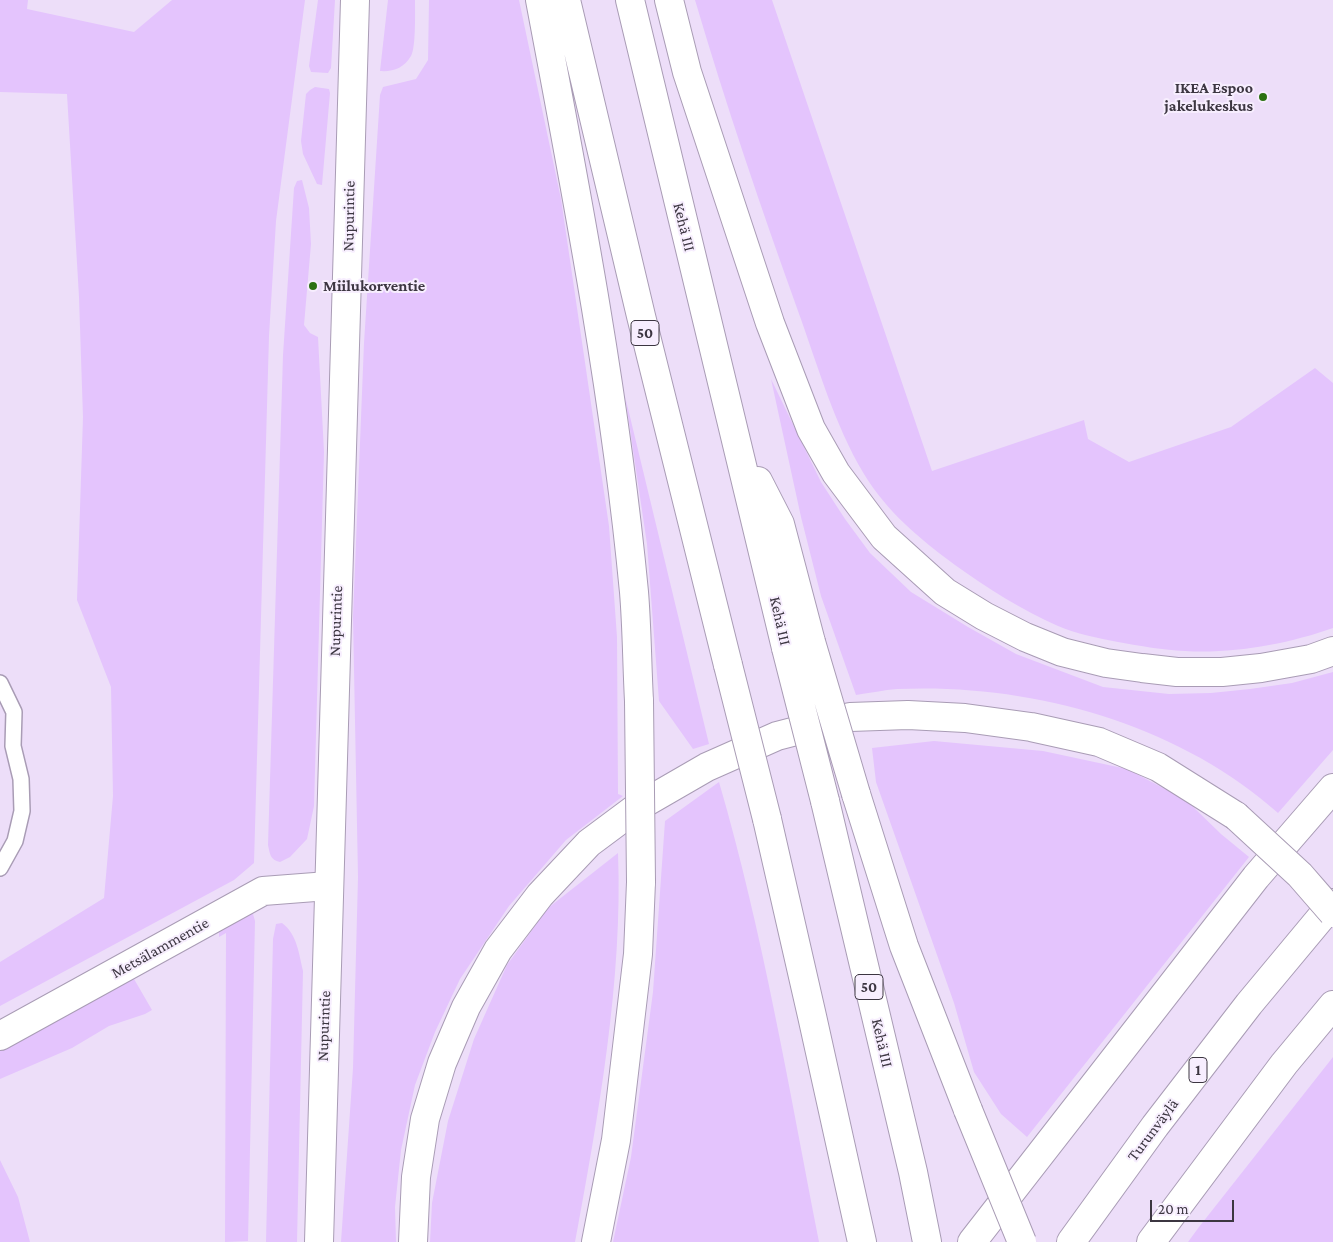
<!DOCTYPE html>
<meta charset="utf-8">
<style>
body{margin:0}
#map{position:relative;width:1333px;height:1242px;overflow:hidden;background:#eddef9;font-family:"Crimson Pro",serif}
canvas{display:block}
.scale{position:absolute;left:1150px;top:1200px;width:84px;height:22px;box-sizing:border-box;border:2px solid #3c3641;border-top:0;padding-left:6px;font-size:15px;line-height:18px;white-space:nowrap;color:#3c3641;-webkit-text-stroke:4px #f7eefe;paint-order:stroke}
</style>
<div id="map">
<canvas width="1333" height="1242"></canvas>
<div class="scale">20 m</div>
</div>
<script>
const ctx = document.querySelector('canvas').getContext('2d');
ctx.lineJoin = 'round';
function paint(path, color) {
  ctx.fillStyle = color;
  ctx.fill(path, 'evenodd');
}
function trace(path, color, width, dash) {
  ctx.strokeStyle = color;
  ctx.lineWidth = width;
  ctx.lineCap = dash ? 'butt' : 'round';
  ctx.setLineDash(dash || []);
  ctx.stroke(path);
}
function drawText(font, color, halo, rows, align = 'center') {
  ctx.font = font + ' "Crimson Pro",serif';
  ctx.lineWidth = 4;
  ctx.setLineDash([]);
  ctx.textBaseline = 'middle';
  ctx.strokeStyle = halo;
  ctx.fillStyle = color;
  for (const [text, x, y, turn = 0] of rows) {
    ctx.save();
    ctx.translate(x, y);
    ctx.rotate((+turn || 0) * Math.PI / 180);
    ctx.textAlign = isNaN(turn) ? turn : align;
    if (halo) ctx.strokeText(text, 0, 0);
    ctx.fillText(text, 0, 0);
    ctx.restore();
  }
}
const green = new Path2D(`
 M0,0H28L27,9L134,32L172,0H305L276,221L269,336L254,863L234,880L0,1006V962L104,898L113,796L111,687L77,600L83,417L79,297L67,94L0,92Z
 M318,0H335L331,68L328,73L311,72L309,66Z
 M388,0H415C415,12 416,48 411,56C404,68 393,72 380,71Z
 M429,0H519L561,199L609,526L617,637L618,794L623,796L566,840L509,906L460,979L435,1032L415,1085L401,1150L395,1207L396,1242H341L353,1068L358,877L353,617L364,343L380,95L383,87L416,79L428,60Z
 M695,0H772L932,471L1084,420L1088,439L1129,462L1231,427L1315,368L1333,383V628C1288,644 1233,654 1185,651C1163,650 1140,646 1118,642C1098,638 1076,634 1058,626C1022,610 987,588 955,565C920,539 887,512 864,474C834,424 818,366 798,311C761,208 726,105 695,0Z
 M315,87L329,89L330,93L322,185L317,184L303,154L301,141L306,94L310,90Z
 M302,180L309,208L311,244L304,325L310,333L318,337L324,452L314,806L307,839L290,857L280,862C270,860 270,854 268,845L283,355L294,188L297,181Z
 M771,379L821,482L845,519L870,553L911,592L968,627L1016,654L1103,687L1169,694L1211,693L1250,689L1292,683L1333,672V750L1278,813C1177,723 1031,683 897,689C884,690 870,693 856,695L821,596L801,517Z
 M625,396L709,744L693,749L659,701L647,544Z
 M934,741L1043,751L1127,769L1186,800L1221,834L1249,857L1027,1137L1001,1114L974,1072L954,1003L876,782L872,748Z
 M719,782C763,933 789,1088 819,1242H613L631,1157L653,992L665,821Z
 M618,853C623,980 598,1117 575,1242H430L432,1203L448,1121L474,1039L507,965L548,908Z
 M249,911L253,914L255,921L248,1241L225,1242L226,933L219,937V930Z
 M282,923C297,934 299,954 303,971L297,1242H266L273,939L276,924Z
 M134,979L152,1010L145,1014L109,1026L72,1048L0,1079V1048Z
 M1333,1057V1242H1188L1199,1227Z
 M0,1160L18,1197L30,1242H0Z`);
const lane = new Path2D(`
 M0,683L14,712L13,746L21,779L22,811L15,841L0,868`);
const street = new Path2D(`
 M0,1036L263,891L328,886`);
const secondary = new Path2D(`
 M319,1242L355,0`);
const highway = new Path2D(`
 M540,0C577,196 615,393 634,592C637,628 637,665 639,701
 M566,0L641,316L728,665
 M630,0L786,648
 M669,0L687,72L770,323L811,429L836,473L884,537L945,592L984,616L1025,637L1062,652L1106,663L1142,668L1177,672H1222L1261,668L1311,659L1333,651
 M758,481L780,524L811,642
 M856,794L904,946L968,1110
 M825,801L913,1172L927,1242
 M767,819L812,1016L862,1242
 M413,1242L416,1177L425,1119L442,1063L466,1007L498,950L540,895L589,843L636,808L707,767L777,736L850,717L908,715L965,718L1031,727L1099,742L1158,767L1236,816
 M596,1242L616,1140L638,954L641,882
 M972,1242L1256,877L1333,788
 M1071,1242L1155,1126L1249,1004L1333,903
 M1151,1242L1284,1064L1333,1005`);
const highwayBridge = new Path2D(`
 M811,642L856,794
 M786,648L825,801
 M728,665L767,819
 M639,701L641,882
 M1236,816L1300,875L1333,913
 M968,1110L1022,1242`);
const markers = [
 [1263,97,5,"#2b7112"],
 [313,286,5,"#2b7112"]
];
const shields = [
 [645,333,28],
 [869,987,28],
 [1198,1070,18]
];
const shieldNames = [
 ["50",645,333],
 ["50",869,987],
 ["1",1198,1070]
];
const poiNames = [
 ["IKEA Espoo",1253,88],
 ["jakelukeskus",1253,106],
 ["Miilukorventie",323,286,"left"]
];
const streetNames = [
 ["Nupurintie",349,216,-89],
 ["Kehä III",684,227,76],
 ["Nupurintie",336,621,-88],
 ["Kehä III",780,621,77],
 ["Metsälammentie",160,948,-29],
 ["Nupurintie",324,1026,-88],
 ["Kehä III",882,1043,77],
 ["Turunväylä",1153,1130,-53]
];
paint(green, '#e4c4fd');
trace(lane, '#a99cb5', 18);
trace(street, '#a99cb5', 30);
trace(secondary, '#a99cb5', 30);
trace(highway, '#a99cb5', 30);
trace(lane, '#fff', 15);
trace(street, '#fff', 28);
trace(secondary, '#fff', 28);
trace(highway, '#fff', 28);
trace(highwayBridge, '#a99cb5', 30, []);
trace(highwayBridge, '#fff', 28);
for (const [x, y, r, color] of markers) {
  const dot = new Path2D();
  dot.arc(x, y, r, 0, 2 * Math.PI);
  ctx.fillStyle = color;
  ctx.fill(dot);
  trace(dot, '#f7eefe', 2);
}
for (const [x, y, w] of shields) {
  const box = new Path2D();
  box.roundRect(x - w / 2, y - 12.5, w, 25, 4);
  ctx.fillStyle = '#f7eefe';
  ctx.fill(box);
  trace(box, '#3c3641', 1);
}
drawText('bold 15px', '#3c3641', null, shieldNames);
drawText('bold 16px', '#3c3641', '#f7eefe', poiNames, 'right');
drawText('16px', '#3c3641', '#f7eefe', streetNames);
</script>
